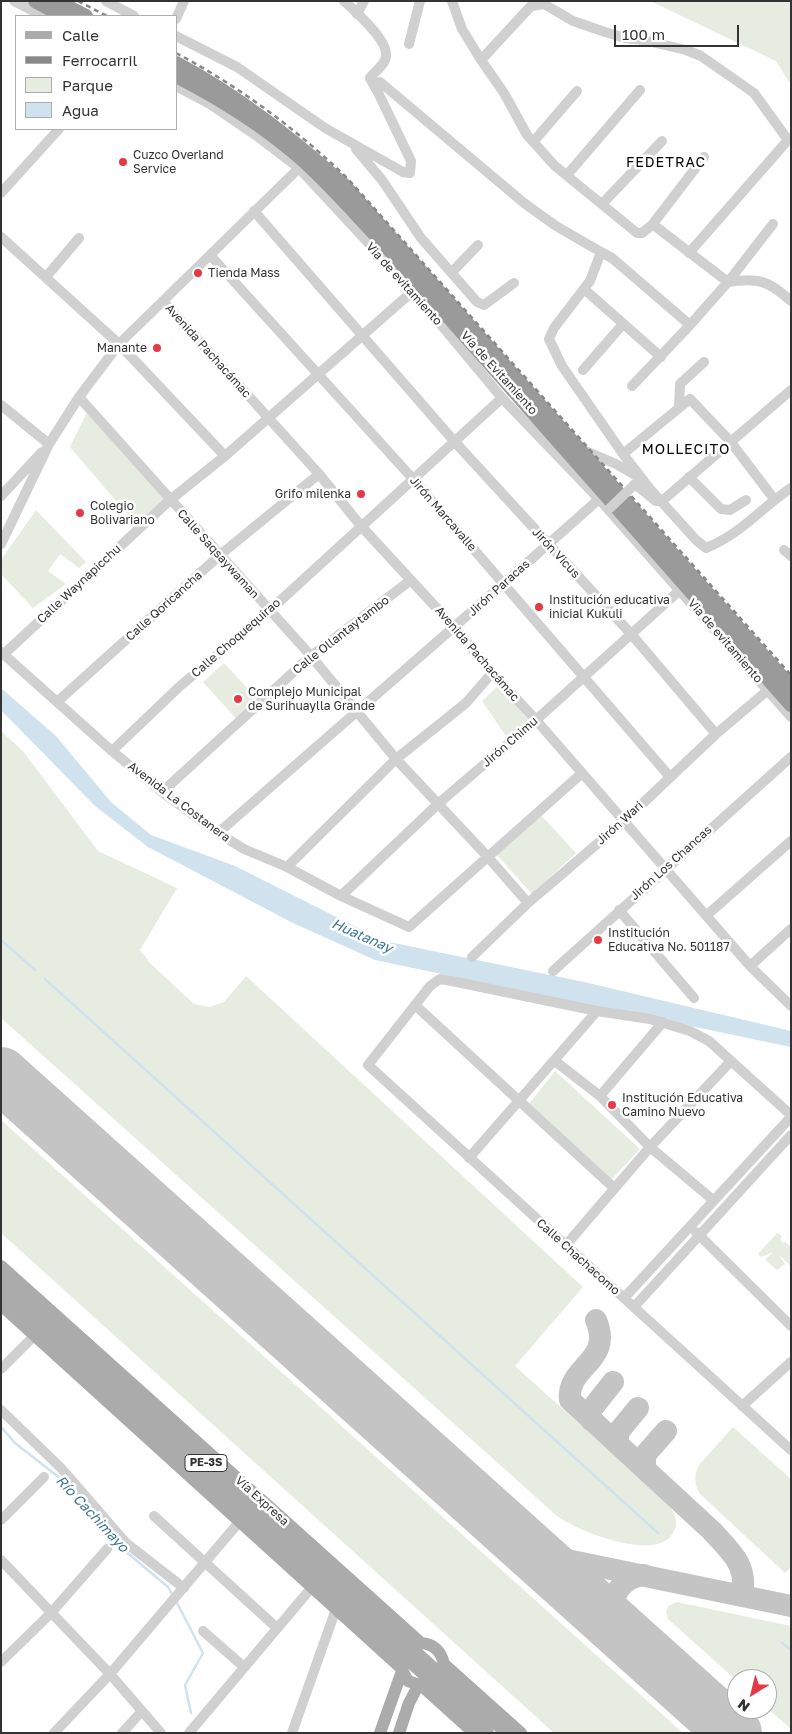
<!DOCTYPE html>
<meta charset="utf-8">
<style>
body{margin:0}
#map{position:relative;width:792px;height:1734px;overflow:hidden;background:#fff;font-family:"Golos Text",sans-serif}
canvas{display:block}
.frame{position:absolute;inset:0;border:2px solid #333;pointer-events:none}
.legend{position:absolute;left:15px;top:15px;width:162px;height:115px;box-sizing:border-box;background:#fff;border:1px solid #adadad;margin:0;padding:6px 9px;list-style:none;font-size:15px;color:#333}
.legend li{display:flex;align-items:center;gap:10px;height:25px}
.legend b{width:25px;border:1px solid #adadad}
.north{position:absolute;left:727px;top:1669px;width:50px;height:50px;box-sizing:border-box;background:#fff;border:1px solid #adadad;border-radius:50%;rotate:216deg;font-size:14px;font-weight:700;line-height:20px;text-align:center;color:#333}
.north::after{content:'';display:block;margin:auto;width:18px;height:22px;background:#e63946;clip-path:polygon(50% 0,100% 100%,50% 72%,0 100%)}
.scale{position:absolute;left:614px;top:25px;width:125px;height:22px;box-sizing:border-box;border:2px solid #333;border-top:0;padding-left:6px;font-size:15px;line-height:18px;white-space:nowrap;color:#333;-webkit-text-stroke:4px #fff;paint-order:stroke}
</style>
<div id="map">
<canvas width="792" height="1734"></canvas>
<div class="frame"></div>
<ul class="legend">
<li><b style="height:6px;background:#ababab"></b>Calle</li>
<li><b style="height:6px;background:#888"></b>Ferrocarril</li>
<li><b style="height:14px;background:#e6ecdf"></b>Parque</li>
<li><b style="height:14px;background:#cfe2ee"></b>Agua</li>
</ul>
<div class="north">N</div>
<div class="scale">100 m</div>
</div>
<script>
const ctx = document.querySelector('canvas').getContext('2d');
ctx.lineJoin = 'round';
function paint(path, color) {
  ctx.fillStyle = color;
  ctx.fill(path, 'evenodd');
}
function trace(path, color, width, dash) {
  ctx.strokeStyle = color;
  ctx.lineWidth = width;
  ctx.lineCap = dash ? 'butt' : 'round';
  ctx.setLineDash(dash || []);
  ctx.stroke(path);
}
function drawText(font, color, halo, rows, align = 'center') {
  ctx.font = font + ' "Golos Text",sans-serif';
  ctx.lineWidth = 5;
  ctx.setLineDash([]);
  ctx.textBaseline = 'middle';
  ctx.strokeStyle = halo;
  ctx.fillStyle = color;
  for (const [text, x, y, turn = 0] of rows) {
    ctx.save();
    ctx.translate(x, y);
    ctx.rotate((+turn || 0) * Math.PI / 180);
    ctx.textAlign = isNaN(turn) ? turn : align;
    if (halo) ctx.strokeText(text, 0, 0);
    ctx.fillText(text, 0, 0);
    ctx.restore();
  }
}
const green = new Path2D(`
 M650,1H791V85L776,61Z
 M89,408L171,502L140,529L70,447Z
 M36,510L86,562L79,568L60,554L48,571L66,584L33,608L1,574V560Z
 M224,663L263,705L241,724L203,682Z
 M498,686L533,725L516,740L506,736L482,701Z
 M1,731L22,750L98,851L177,888L140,950L151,964L194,1004L210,1007L224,1002L246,976L583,1287L515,1366L666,1502C674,1511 680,1522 673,1533C657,1563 577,1531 557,1516L1,1018Z
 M541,815L576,853L532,894L497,855Z
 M555,1071L640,1149L610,1181L528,1105Z
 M1,1120L683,1733H554L1,1233Z
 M777,1233L782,1236L780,1239L783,1243L785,1242L791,1247V1266L779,1255L785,1264L777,1270L765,1260L773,1252L761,1257L758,1254Z
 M733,1427L791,1479V1567L785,1573L699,1493C694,1483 694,1475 699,1465Z
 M677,1602L791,1626V1729L767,1708V1679L737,1681L668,1619L666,1611L668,1606Z`);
const water = new Path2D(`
 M1,688L56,736L111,802L151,835L235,866L384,941L584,982L791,1031V1047L375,960L293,923L148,847L95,806L1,710Z`);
const stream = new Path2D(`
 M1,940L35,970
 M45,979L658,1533
 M1,1427L15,1443L61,1479L118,1545L168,1587L173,1596
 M176,1601L203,1653L185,1685L191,1713
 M782,1643L791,1650`);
const taxiway = new Path2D(`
 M596,1320C614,1362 566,1366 570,1400L712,1531C731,1552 748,1565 742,1595
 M591,1420V1410L613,1382
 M617,1443L619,1431L638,1408
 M645,1468V1455L666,1431
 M533,1553L791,1606
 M607,1619C614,1597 618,1578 644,1575`);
const runway = new Path2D(`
 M1,1075L734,1733`);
const minor = new Path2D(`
 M14,1L43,16
 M106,1L134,16
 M344,1C356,12 388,40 386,56C386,64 374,72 370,78L376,89
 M452,1L462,29L481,60
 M357,14L364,1
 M176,19L184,1
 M176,36L237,67L325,128L403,172L410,173L411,161L374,84L380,82L524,203L556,226L601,252L590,281L554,328L549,339L562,366L623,454L650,489L696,540L706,548C741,534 761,508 791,488
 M409,44L420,1
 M176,86L210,104L257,136L299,168L413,291L502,398L599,499L791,717
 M534,141L577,91
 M356,149L382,180L421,238L477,302L484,305L514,283
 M567,175L640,90
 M1,193L59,129
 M602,204L662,141
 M254,211L454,441L632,635L716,734
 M773,224L728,282C758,277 769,281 791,301
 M652,225L704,157
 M1,237L119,344L225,456
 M601,252L612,258L690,325L728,282L655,226L652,225L642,233H637L555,166L527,135L504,93L481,60L531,6L544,4L573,21L605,32L625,38L643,40L686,50L701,56L754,93L788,140L689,253
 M210,255L414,480L670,777
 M452,272L478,245
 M46,277L79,238
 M584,289L661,357
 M164,302L319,474L361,526L455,628L492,673L536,720L750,966L791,1006
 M583,370L623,324
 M632,386L690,325
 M79,397L311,656L396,759L487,856L528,903
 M1,405L49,444
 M679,408L680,384L704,362
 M581,449L616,464L637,476
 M623,454L690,399L730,441L774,499
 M689,477L721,509L730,510L746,500
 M635,484L656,501H662L791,390
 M1,496L42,452
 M1,544L49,444L79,397L119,344L299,168
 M784,550L791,556
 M1,652L112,751L162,792L218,833L244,849L287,867L341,896L409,927L581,774
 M4,654L170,500L225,456L413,291
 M57,702L220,555L319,474
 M112,751L179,687L269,611L502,398
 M162,792L311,656L411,580
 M218,833C345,721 473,612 599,499
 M287,867L396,759L466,703L492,673
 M341,896L439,803L536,720L680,590
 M619,910L694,998
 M707,915L791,841
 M472,957L528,903L624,821L716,734L768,690
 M750,966L791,929
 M553,971L791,757
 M415,1005L614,1188
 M555,1061L600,1096L650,1147L713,1200
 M600,1096L663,1022
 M791,1115L709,1041L690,1031L650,1019L597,1011L452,981L440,979L430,986L368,1065L791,1450
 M469,1158L597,1011
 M696,1232L791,1326
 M566,1245L650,1147L731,1061
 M624,1298L791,1117
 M634,1307L791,1135
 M1,1369L35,1335
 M742,1406L791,1362
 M1,1410L61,1468L126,1543L184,1588
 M154,1516L277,1628
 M1,1520L44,1477
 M1,1560L110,1674L161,1733
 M203,1631L244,1667
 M1,1662L51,1613L107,1549
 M54,1733L110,1674L240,1521
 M122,1733L141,1712
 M189,1733L312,1587
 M292,1733L336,1609`);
const major = new Path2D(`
 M1,1266L421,1643C434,1644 441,1651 444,1664L521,1733
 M1,1278L506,1733
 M1,1291L488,1733
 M1,1305L401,1668L408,1681L422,1686L474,1733
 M380,1733L402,1671
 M399,1733L409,1703L418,1686`);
const highway = new Path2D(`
 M35,1L63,16
 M57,1L86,16
 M176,63C238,96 291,138 343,184L791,687
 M176,76C219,98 262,125 298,156C329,183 356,215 384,244L791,705`);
const rail = new Path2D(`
 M78,1L107,16
 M176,53C240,87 298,130 349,180L791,675`);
const minorBridge = new Path2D(`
 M610,508L635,484`);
const markers = [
 [123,162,5,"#e63946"],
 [198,273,5,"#e63946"],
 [157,348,5,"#e63946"],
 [361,494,5,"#e63946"],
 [80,513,5,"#e63946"],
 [539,607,5,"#e63946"],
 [238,699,5,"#e63946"],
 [598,940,5,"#e63946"],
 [612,1105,5,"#e63946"]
];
const shields = [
 [206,1463,42]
];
const shieldNames = [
 ["PE-3S",206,1463]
];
const poiNames = [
 ["Cuzco Overland",133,155],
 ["Service",133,169],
 ["Tienda Mass",208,273],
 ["Manante",147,348,"right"],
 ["Grifo milenka",351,494,"right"],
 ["Colegio",90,506],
 ["Bolivariano",90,520],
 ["Institución educativa",549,600],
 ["inicial Kukuli",549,614],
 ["Complejo Municipal",248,692],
 ["de Surihuaylla Grande",248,706],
 ["Institución",608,933],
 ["Educativa No. 501187",608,947],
 ["Institución Educativa",622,1098],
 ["Camino Nuevo",622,1112]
];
const streetNames = [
 ["Via de evitamiento",404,284,48],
 ["Avenida Pachacámac",208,351,48],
 ["Vía de Evitamiento",499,373,48],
 ["Jirón Marcavalle",443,514,49],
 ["Jirón Vicus",556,553,47],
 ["Calle Saqsaywaman",218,554,48],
 ["Calle Waynapicchu",79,584,-43],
 ["Jirón Paracas",499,588,-42],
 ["Calle Qoricancha",164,606,-42],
 ["Calle Ollantaytambo",341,635,-38],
 ["Calle Choquequirao",236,638,-41],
 ["Via de evitamiento",725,641,49],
 ["Avenida Pachacámac",477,654,49],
 ["Jirón Chimu",510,742,-41],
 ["Avenida La Costanera",179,802,37],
 ["Jirón Wari",620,823,-42],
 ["Jirón Los Chancas",671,863,-42],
 ["Calle Chachacomo",578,1257,42],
 ["Vía Expresa",262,1501,42]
];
const neighbourhoodNames = [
 ["FEDETRAC",666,163],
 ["MOLLECITO",686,450]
];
const waterNames = [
 ["Huatanay",362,936,24],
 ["Río Cachimayo",92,1514,47]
];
paint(green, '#e6ecdf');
paint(water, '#cfe2ee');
trace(stream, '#cfe2ee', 2.5);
trace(taxiway, '#c4c4c4', 22);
trace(runway, '#c4c4c4', 56);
trace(minor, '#d0d0d0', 10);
trace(major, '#ababab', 12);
trace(highway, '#9a9a9a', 14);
trace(rail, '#888', 2.5, [5, 4]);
trace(minorBridge, '#d0d0d0', 10);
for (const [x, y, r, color] of markers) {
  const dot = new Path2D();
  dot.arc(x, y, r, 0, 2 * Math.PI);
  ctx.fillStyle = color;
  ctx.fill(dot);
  trace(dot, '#fff', 2);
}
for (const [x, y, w] of shields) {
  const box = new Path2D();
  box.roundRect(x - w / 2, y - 8.5, w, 17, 4);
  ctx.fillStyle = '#fff';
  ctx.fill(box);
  trace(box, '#333', 1);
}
drawText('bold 11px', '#333', null, shieldNames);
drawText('12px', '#333', '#fff', poiNames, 'left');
drawText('12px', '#333', '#fff', streetNames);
ctx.letterSpacing = '1px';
drawText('14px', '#000', '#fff', neighbourhoodNames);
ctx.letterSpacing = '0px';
drawText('italic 14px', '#3f7597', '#fff', waterNames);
</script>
